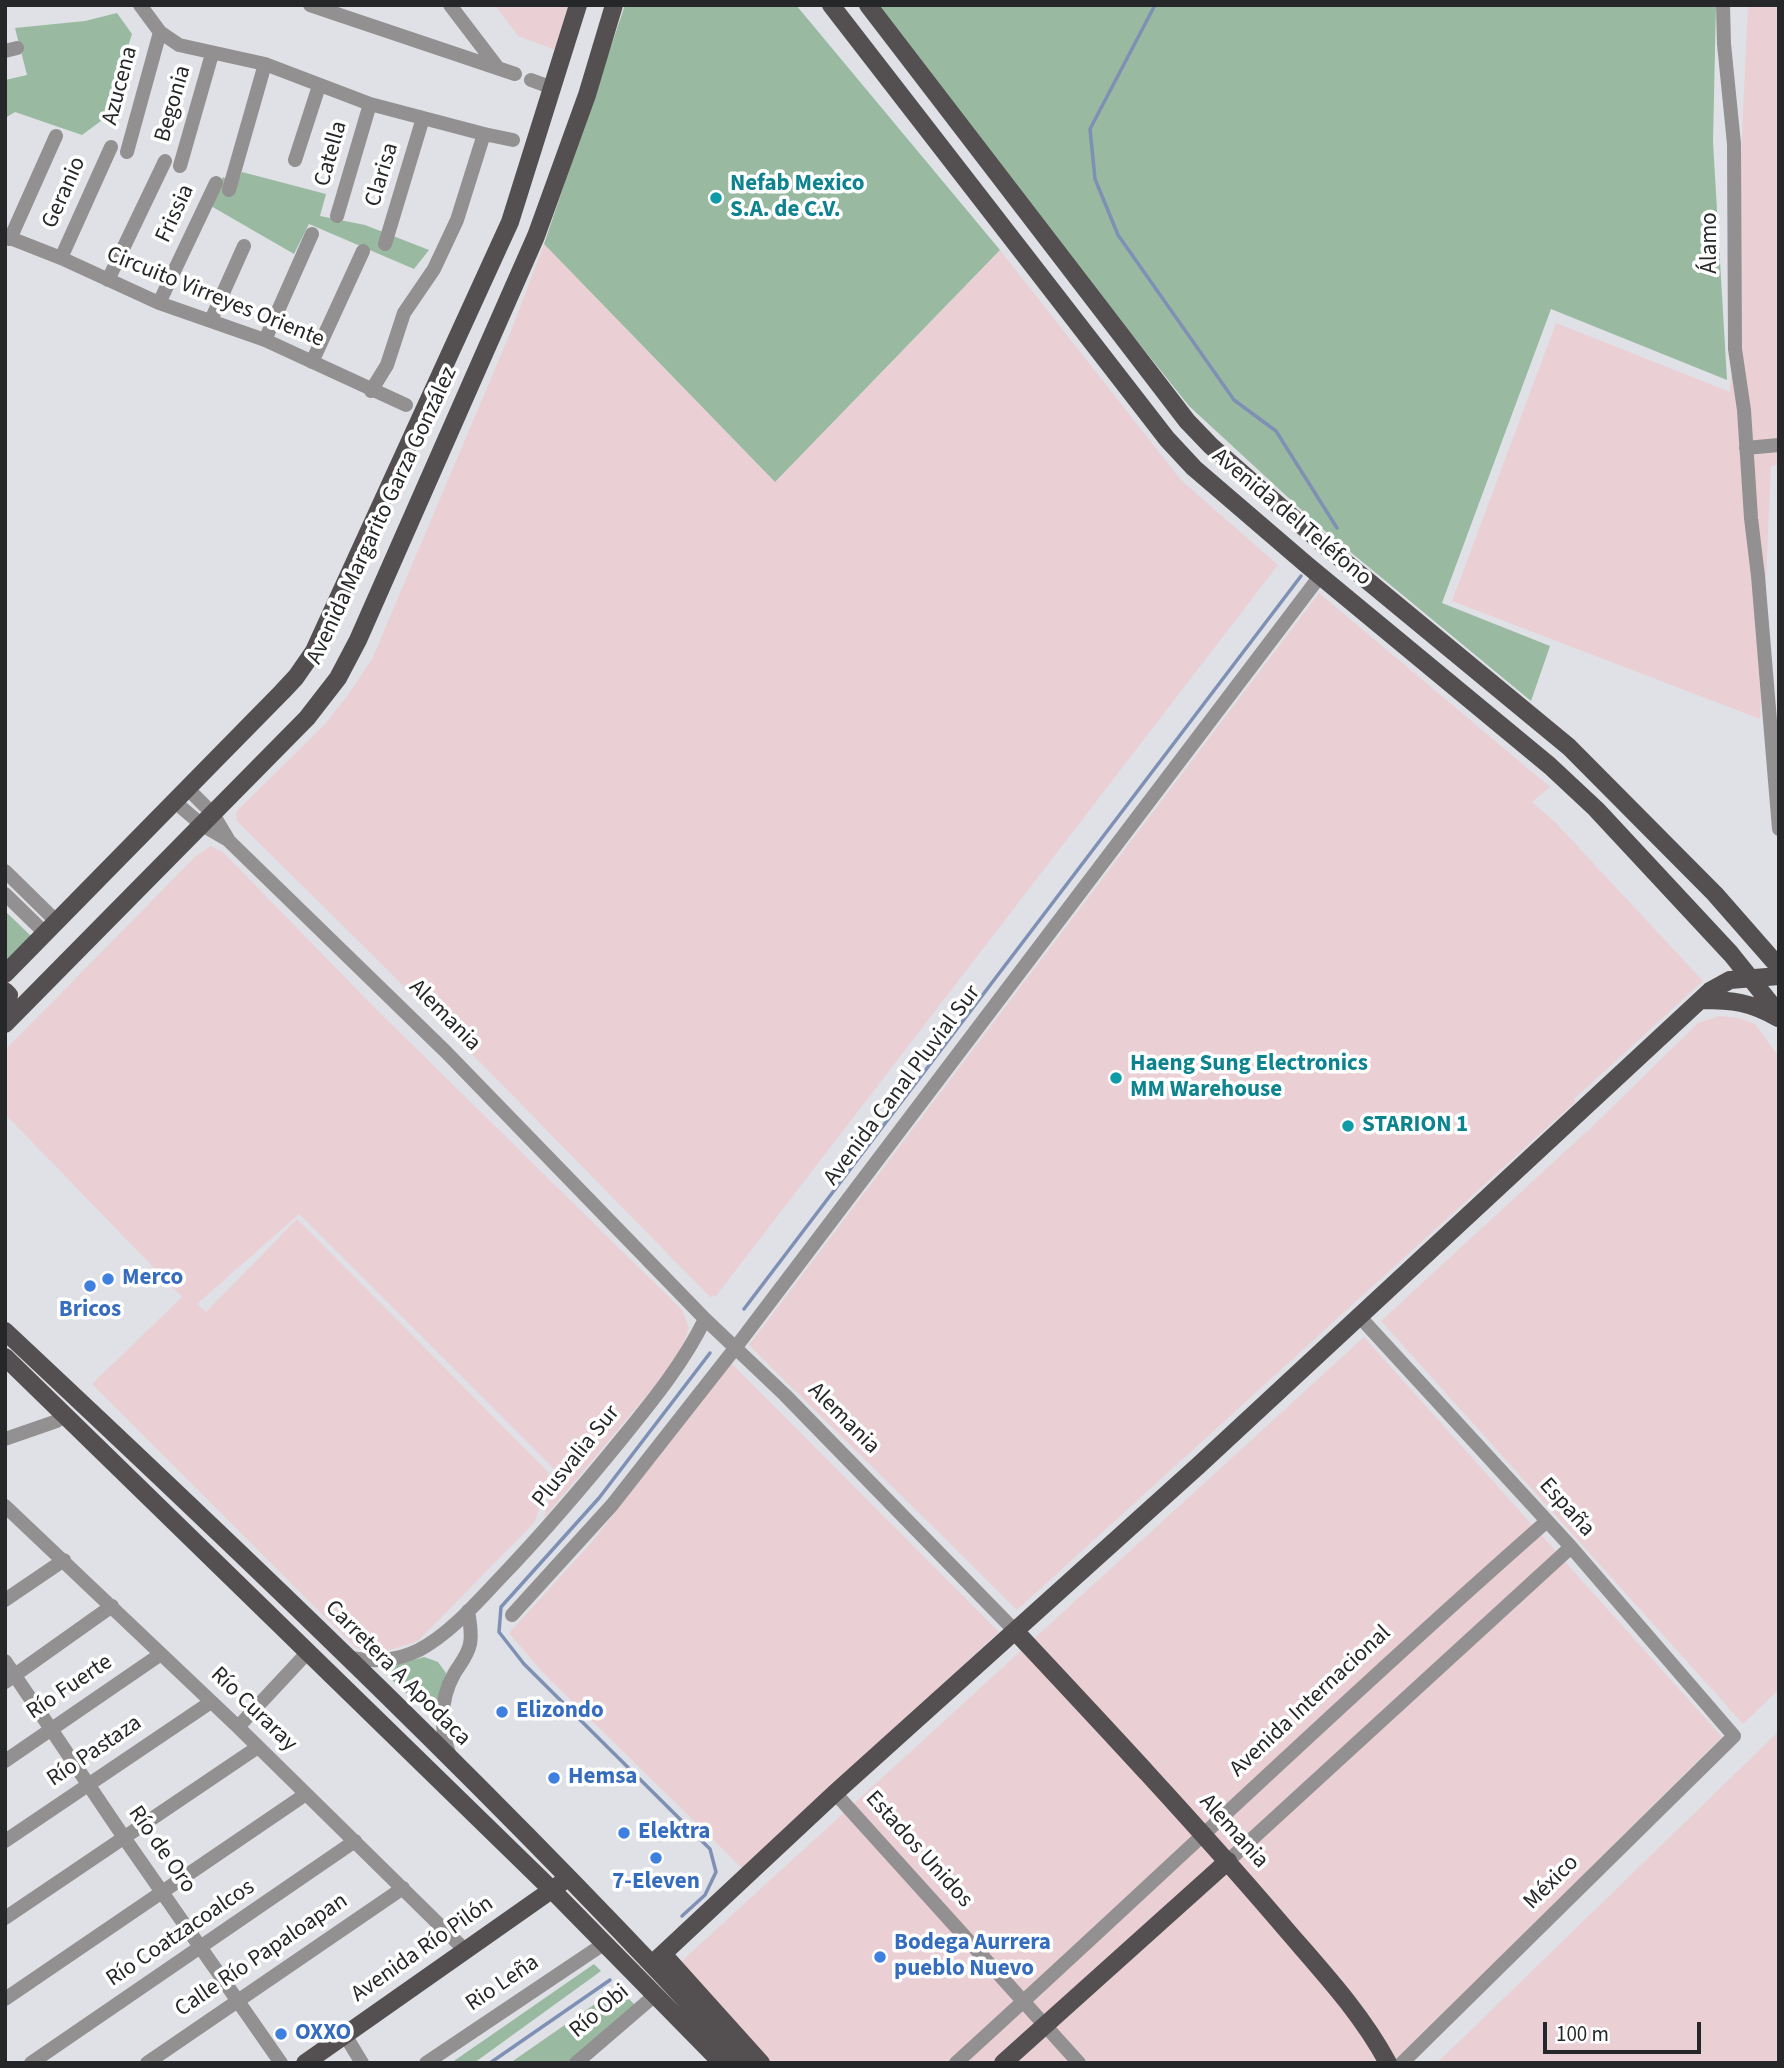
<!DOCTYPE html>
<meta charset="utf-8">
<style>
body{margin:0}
#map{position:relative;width:1784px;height:2068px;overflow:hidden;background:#dfe1e6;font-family:"Source Sans 3",sans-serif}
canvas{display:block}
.frame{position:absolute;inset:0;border:7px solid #262729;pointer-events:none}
.scale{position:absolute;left:1543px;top:2022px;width:158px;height:32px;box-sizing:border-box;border:4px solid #262729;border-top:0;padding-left:9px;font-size:21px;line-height:24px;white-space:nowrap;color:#262729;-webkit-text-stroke:5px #fff;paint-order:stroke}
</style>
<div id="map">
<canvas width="1784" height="2068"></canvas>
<div class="frame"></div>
<div class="scale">100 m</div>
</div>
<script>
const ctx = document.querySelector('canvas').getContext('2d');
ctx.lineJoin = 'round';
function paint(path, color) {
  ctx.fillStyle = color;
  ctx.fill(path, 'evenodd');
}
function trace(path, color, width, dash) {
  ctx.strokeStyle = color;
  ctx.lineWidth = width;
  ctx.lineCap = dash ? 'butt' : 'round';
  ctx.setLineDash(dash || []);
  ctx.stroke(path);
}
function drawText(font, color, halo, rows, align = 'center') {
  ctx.font = font + ' "Source Sans 3",sans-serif';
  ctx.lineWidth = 7;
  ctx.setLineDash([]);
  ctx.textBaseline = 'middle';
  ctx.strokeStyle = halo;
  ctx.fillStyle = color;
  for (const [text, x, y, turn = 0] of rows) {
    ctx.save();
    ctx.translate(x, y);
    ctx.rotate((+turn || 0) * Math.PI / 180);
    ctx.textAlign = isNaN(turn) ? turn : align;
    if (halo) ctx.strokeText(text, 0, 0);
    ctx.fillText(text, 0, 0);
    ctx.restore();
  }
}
const industrial = new Path2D(`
 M495,5H568L555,50L518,36Z
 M1748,5H1779V465L1771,466L1760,719L1452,601L1556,323L1730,392Z
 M544,244L775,482L1000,250L1181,480L1278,565L716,1296L710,1297L467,1049L237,821L236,812L324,725L348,695L372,659L509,336Z
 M1319,593L1550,787L1532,802L1555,822L1703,981L1574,1099L1575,1102L1017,1610L749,1345Z
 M211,846L224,853L372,1005L682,1310L689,1328L678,1358L544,1518L556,1471L299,1214L197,1304L206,1312L297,1219L549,1473L535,1522L418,1641L387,1651L356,1648L92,1384L182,1297L5,1114V1050L196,856Z
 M1719,1016L1739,1018L1755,1024L1779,1057V1689L1743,1724L1381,1321L1598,1121L1698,1023Z
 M1364,1337L1722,1737L1393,2063H761L674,1968Z
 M731,1363L999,1632L742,1868L543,1673L509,1633L592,1542Z
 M1779,1731V2063H1437Z`);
const green = new Path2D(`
 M625,5H796L1000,250L775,482L544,244Z
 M875,5H1716L1713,142L1727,380L1551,309L1442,603L1550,646L1531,701L1319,526L1189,406L1021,196Z
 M117,13L132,34L105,118L82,135L15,112L5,118V80L27,75L15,28L85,21Z
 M242,172L326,194L320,216L365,225L429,250L414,269L309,224L294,254L211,206L223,177L236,185Z
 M5,911L31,936L5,962Z
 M424,1657L438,1662L446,1673L437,1721L380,1669Z
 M594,1964L601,1971L474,2063H451Z
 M618,1988L637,2007L567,2063H510Z`);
const stream = new Path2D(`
 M1155,5L1090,129L1095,179L1118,235L1234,400L1276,431L1337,528
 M744,1309L1301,576
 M682,1916L705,1895L716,1872L710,1849L524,1664L499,1632L501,1607L599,1498L710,1353
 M490,2063L610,1980`);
const minor = new Path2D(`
 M140,5L160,32L179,45L265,64L370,104L484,134L513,140
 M310,5L515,74
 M450,5L498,68
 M1723,5L1724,44L1734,144L1735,349L1744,410L1751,518L1758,576L1779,829
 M5,51L17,48
 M531,80L553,88
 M127,152L160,32
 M295,160L319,86
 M180,166L212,54
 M229,190L265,64
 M337,216L370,104
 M5,236L61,258L159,303L265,340L406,405
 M10,239L56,136
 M385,244L423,118
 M61,258L111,147
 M108,280L165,161
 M159,303L216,183
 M211,320L244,246
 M265,340L312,234
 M312,362L363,251
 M371,391L387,365L404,313L434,269L457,220L484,134
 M1746,448L1779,445
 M188,789L213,814L228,839
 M175,802L202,825L228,840L446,1052L705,1319L785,1395L1016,1632
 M5,871L56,921
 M5,894L45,933
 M1359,1316L1571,1547L1734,1736L1402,2063
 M5,1439L57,1421
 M5,1506L238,1727L465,1950
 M5,1600L64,1560
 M512,1615L612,1505L736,1347L1320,576
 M347,1657C372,1662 395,1662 419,1650C451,1633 477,1602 502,1576C545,1531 585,1484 624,1436C654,1399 684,1362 705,1319
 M5,1661L125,1839L281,2063
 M5,1682L112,1606
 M238,1727L307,1653
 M451,1759C440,1730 439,1701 454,1674C460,1664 468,1655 470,1644C472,1634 470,1622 468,1611
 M5,1761L161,1654
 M835,1793L1079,2063
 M5,1841L211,1702
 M1228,1861L1571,1547
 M5,1918L258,1747
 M5,1999L306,1794
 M345,2035L362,2063
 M31,2063L355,1841
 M147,2063L403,1888
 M426,2063L605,1943
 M576,2063L654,1996
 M956,2063C1154,1883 1346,1698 1547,1521`);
const major = new Path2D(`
 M831,5L1167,439L1194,468L1307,565L1550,766L1596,809L1731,954L1779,1014
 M868,5L1187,421L1211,446L1323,544L1569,747L1715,894L1779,967
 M5,974L282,692L296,677L314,651L510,222L578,5
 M5,991L9,995L5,1009
 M1701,1000C1733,1000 1750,1002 1778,1018
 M5,1024L307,718L338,678L358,640L536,236L587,95L614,5
 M5,1331C258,1568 510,1808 744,2063
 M5,1357L552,1890L722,2063
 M1016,1632C1105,1727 1193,1821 1278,1920C1317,1966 1359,2009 1388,2063
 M663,1954L761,2063
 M652,1964L835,1793L1198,1466L1710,991L1730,980L1779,976
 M305,2063L560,1884
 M1003,2063L1228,1861`);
const markers = [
 [716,198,7,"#0f9aa8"],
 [1116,1078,7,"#0f9aa8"],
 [1348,1126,7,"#0f9aa8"],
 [108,1279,7,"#3f7fe0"],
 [90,1286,7,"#3f7fe0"],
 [502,1712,7,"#3f7fe0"],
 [554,1778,7,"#3f7fe0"],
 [624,1833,7,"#3f7fe0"],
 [656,1858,7,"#3f7fe0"],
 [880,1957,7,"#3f7fe0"],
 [281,2034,7,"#3f7fe0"]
];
const streetNames = [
 ["Azucena",121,86,-75],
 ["Begonia",174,104,-74],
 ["Catella",332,154,-74],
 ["Clarisa",383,175,-73],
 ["Geranio",65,193,-66],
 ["Frissia",176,214,-65],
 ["Álamo",1711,243,-90],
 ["Circuito Virreyes Oriente",215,298,22],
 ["Avenida Margarito Garza González",383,516,-65],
 ["Avenida del Teléfono",1291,518,40],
 ["Alemania",444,1016,45],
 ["Avenida Canal Pluvial Sur",903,1086,-53],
 ["Alemania",843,1419,45],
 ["Plusvalia Sur",577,1457,-51],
 ["España",1566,1508,48],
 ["Carretera A Apodaca",397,1674,45],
 ["Río Fuerte",70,1688,-34],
 ["Avenida Internacional",1311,1702,-43],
 ["Río Curaray",253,1710,44],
 ["Río Pastaza",95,1752,-34],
 ["Alemania",1233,1832,48],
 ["Río de Oro",161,1850,55],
 ["Estados Unidos",918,1850,48],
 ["México",1552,1883,-45],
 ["Río Coatzacoalcos",181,1934,-34],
 ["Avenida Río Pilón",423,1950,-35],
 ["Calle Río Papaloapan",262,1956,-34],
 ["Rio Leña",503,1984,-34],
 ["Río Obi",600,2012,-40]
];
const cultureNames = [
 ["Nefab Mexico",730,185],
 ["S.A. de C.V.",730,211],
 ["Haeng Sung Electronics",1130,1065],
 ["MM Warehouse",1130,1091],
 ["STARION 1",1362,1126]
];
const shopNames = [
 ["Merco",122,1279],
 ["Bricos",90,1311,"center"],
 ["Elizondo",516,1712],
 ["Hemsa",568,1778],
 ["Elektra",638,1833],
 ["7-Eleven",656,1883,"center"],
 ["Bodega Aurrera",894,1944],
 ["pueblo Nuevo",894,1970],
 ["OXXO",295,2034]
];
paint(industrial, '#ead0d5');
paint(green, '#99baa1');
trace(stream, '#7f90b5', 3.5);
trace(minor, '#939091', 14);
trace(major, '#544f50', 18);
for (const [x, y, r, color] of markers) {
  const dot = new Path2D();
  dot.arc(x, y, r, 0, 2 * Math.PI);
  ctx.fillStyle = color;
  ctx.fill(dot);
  trace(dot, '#fff', 2.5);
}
drawText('23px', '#262729', '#fff', streetNames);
drawText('bold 23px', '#0d838f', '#fff', cultureNames, 'left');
drawText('bold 23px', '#366cbe', '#fff', shopNames, 'left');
</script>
